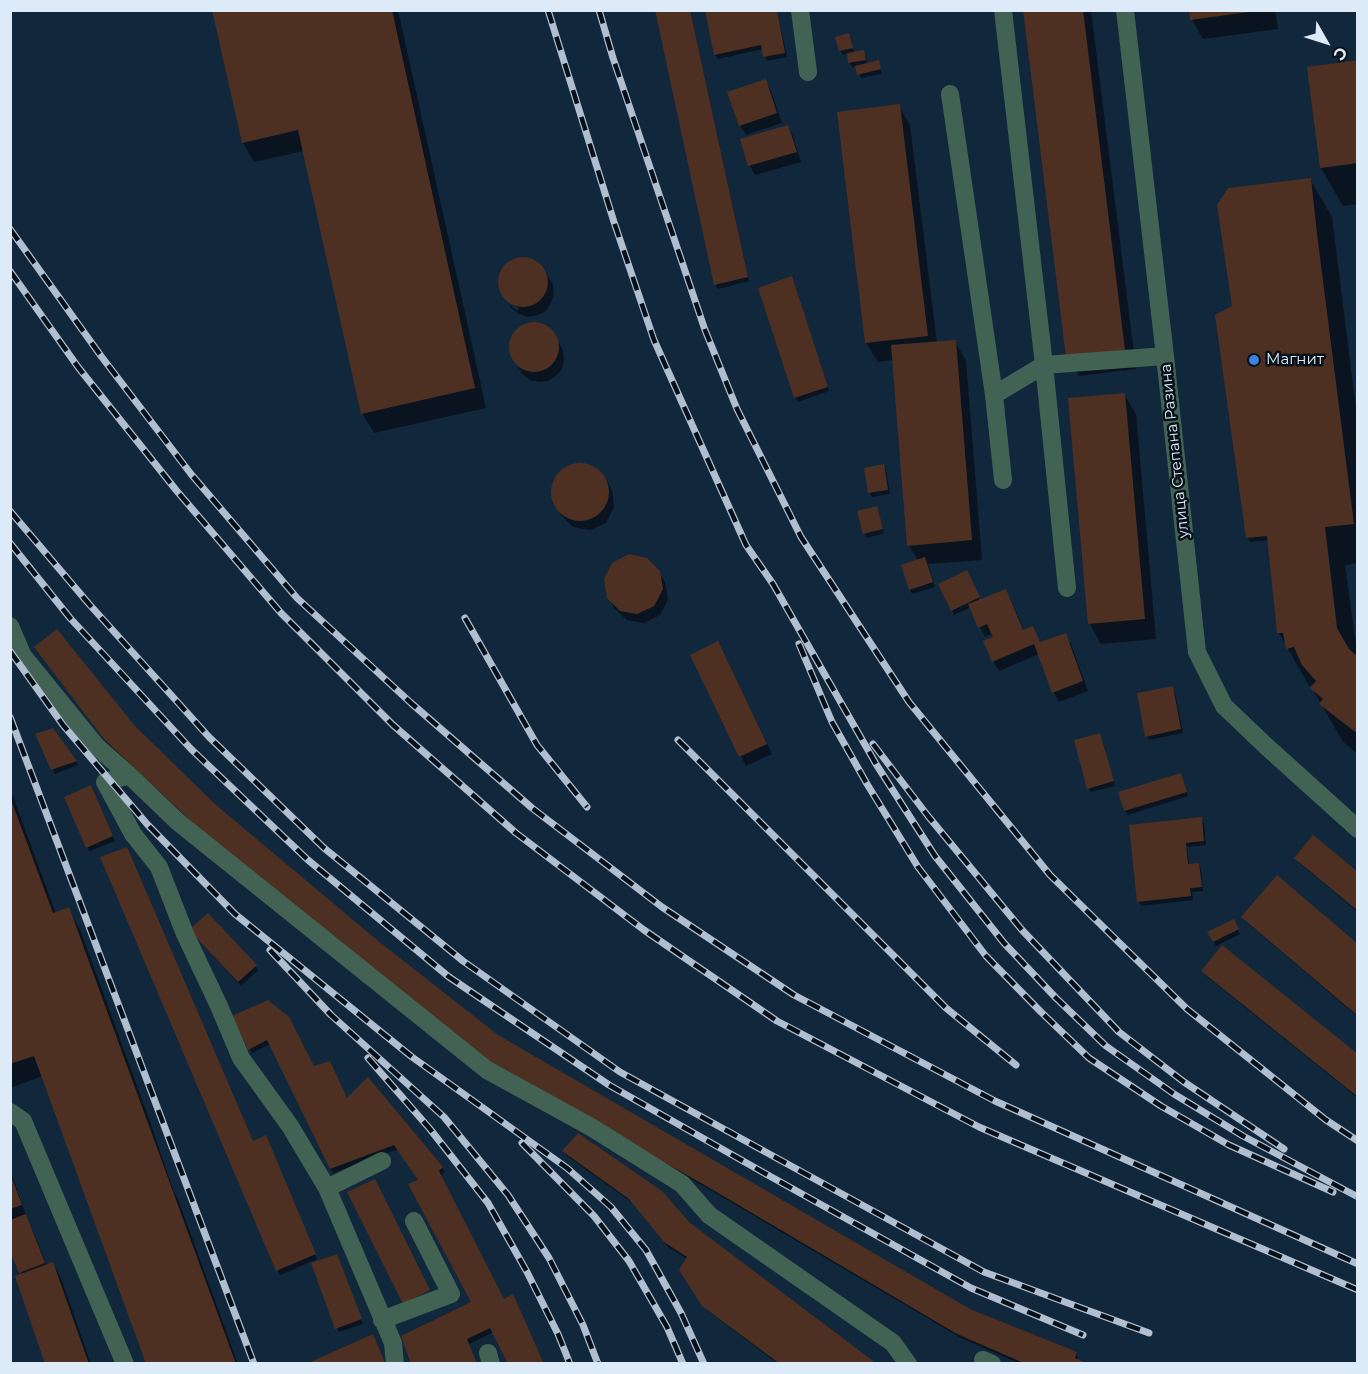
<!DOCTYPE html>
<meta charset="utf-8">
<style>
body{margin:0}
#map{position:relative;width:1368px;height:1374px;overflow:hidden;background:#11273c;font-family:Montserrat,sans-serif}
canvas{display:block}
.frame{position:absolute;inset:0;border:12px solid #ddebf9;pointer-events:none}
.north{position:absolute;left:1296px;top:12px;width:60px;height:60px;-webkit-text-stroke:4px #061019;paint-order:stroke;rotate:129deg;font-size:16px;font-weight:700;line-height:24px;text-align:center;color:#ddebf9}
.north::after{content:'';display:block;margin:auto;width:21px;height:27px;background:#ddebf9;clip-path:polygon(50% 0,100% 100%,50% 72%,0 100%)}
</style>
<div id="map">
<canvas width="1368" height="1374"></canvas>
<div class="frame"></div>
<div class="north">С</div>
</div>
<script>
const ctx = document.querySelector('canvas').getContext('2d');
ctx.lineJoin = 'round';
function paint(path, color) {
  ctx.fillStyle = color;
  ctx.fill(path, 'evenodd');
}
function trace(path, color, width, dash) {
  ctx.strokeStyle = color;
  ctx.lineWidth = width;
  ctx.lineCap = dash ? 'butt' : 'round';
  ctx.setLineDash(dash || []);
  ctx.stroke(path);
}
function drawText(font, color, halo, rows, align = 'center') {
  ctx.font = font + ' Montserrat,sans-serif';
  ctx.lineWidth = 5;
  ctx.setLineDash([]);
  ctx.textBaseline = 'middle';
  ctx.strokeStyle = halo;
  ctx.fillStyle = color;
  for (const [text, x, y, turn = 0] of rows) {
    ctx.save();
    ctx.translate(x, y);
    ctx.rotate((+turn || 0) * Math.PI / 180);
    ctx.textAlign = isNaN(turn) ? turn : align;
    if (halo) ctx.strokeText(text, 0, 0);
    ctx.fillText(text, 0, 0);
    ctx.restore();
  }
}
const shadow = new Path2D(`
 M214,10H398L486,408L374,433L362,413L304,151L254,162L243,143Z
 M657,10H690L749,281L718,289L716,285Z
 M707,10H777L787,57L767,61L763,49L718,59L715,55Z
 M1025,10H1091L1136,369L1079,376L1068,357Z
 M1190,10H1275L1278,29L1203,39L1192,20Z
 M849,35L852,42L851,40L848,42L855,53L863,52L866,56L867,64L878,62L882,74L861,78L856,66L852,67L850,63L848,53L843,55L840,50Z
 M1358,61V204L1343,206L1321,168L1308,68Z
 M766,81L771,91L782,123L746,135L740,125Z
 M899,106L910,125L937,343L955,341L966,361L982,560L928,564L935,587L912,594L910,589L918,561L909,545L894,360L878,362L866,343Z
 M788,126L793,136L801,162L755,175L750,166L742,140Z
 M1310,179L1332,217L1358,425V563L1345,565L1358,659V754L1343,742L1312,688L1315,684L1309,686L1279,633L1269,540L1250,542L1247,537L1234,307Z
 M525,258L534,260L542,266L553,285L554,294L551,303L546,311L538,315L528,317L519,314L511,308L509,304L517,311L519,308L505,298L501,290L499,280L502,271L508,264L516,259Z
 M794,282L829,391L798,402L795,397Z
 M536,323L545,326L552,331L563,350L564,360L562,369L556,376L548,381L539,382L530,380L522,374L512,355L510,346L513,337L518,329L526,324Z
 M1124,394L1136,414L1156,639L1101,644L1090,624L1070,399Z
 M576,464L593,467L606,479L612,490L614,507L606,523L590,530L573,527L561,515L555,504L552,487L560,471Z
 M883,466L886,470L890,494L872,497L869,493Z
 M859,512H878L884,533L867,538L865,534Z
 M659,572L665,582L668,600L660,615L644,623L627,620L614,608L608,597Z
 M969,576L980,601L1005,590L1011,600L1024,631L1033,628L1041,644L1065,635L1071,644L1088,691L1059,702L1053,692L1039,654L999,671L993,661L995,638L993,633L985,637L971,607L954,615L952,611Z
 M39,652L133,727L215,806L376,941L497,1037L970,1310L1075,1353L1078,1358V1361L1086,1364H1020L961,1338L712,1191L485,1063L199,829L108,743Z
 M723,652L772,754L746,766L692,655Z
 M1172,688L1175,692L1183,733L1149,740L1147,736Z
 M1100,734L1102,739L1115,786L1091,792L1089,788Z
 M37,735L76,761L78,765L55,774Z
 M1182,779L1188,796L1128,815L1125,811Z
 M10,788L56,914L68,909L80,929L148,1116L174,1192L178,1199L238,1364H148L43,1076L10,1088Z
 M93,791L115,841L90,851L87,847Z
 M1201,819L1204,823L1206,845L1187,847L1189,865L1198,864L1201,869L1203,891L1192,892L1193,900L1141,906L1139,901Z
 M102,858L253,1142L268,1141L317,1259L280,1275L278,1271Z
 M1296,858L1358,874V912L1298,862Z
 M1243,917L1358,946V1017L1245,921Z
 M1233,921L1240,934L1216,946L1209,933Z
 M194,935L255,966L258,970L241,986Z
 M1203,971L1358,1056V1098L1205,975Z
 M234,1017L314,1068L347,1100L442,1167L445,1172L440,1176L494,1332L469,1344L412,1364L473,1302L419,1181L398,1149L333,1173L270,1044L252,1053Z
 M564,1152L688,1223L875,1364H778L707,1310L681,1270L687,1259L668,1247L634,1204L567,1156Z
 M10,1170L26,1215H25L31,1226L47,1266L53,1264L61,1278L91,1364H47L22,1275L10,1247Z
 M339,1260L363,1324L339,1332L337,1328Z`);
const building = new Path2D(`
 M212,10H392L475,388L361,414L298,130L242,143Z
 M655,10H690L748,277L714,285Z
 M705,10H777L785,53L763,57L761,45L714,55Z
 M1023,10H1083L1125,350L1066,357Z
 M1189,10H1248L1249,12L1190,20Z
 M849,33L853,48L839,51L835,37Z
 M864,50L866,60L848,63L847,53Z
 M879,60L881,69L857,75L855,66Z
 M1358,60V163L1320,168L1307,67Z
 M766,79L777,113L739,126L727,92Z
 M900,104L928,336L865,343L837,112Z
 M788,125L797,152L748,166L740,139Z
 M1311,178L1317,234L1354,524L1325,527L1337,628L1349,649L1358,657V734L1319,704L1323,699L1310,688L1316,681L1302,665L1294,647L1286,649L1283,633H1277L1267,536L1246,538L1215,315L1232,306L1217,205L1228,188Z
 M498 282a25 25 0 1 1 50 0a25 25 0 1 1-50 0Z
 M792,276L828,387L794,398L758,288Z
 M509 347a25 25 0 1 1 50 0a25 25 0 1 1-50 0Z
 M956,340L972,540L907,546L891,345Z
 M1125,393L1145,619L1088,624L1068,398Z
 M551 492a29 29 0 1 1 58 0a29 29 0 1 1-58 0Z
 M884,464L888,490L868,493L864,468Z
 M877,506L883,529L863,534L857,511Z
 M629,554L647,558L660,571L663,589L654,606L637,614L620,611L607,598L604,579L612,563Z
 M925,557L933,582L909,590L901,565Z
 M967,570L980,597L951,611L938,584Z
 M1006,589L1023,630L1033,626L1040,642L1066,633L1083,681L1052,693L1034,644L992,662L983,641L993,637L987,624L978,628L968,604Z
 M57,629L135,726L216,805L377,940L498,1035L970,1309L1077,1352L1075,1358L1089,1364H1026L957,1334L708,1187L481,1058L195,825L104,739L34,647Z
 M718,641L767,744L739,757L690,655Z
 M1173,686L1181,729L1145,737L1137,693Z
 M53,728L77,761L51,770L35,734Z
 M1100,733L1114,781L1087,789L1074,740Z
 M1181,773L1187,792L1124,811L1118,792Z
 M91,785L113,836L86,848L64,797Z
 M10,797L53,913L69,907L236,1364H146L34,1056L10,1064Z
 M1202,817L1204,841L1186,843L1188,864L1199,863L1202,887L1190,888L1191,896L1137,902L1129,825Z
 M1313,835L1358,872V911L1294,858Z
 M127,847L253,1141L266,1135L316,1254L276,1271L100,857Z
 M1277,875L1358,944V1016L1241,917Z
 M208,913L257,965L238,982L189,930Z
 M1234,919L1239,929L1213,942L1207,932Z
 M1222,945L1358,1054V1097L1201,971Z
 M268,1000L289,1017L314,1066L330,1061L347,1098L368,1077L443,1167L439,1171L504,1299L513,1294L544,1364H508L490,1328L467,1339L477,1364H411L401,1336L471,1302L408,1184L418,1180L394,1145L330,1169L267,1040L248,1050L232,1016Z
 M578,1133L662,1191L689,1222L877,1364H780L702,1306L679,1270L687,1257L664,1242L629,1199L562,1151Z
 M10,1173L22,1205L10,1209Z
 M375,1179L430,1290L403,1304L347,1192Z
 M26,1214L45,1263L19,1273L10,1251V1220Z
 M337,1254L362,1319L335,1329L311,1263Z
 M53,1262L89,1364H45L15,1276Z
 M373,1334L385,1363L383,1364H306Z`);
const minor = new Path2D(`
 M800,10L808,72
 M1003,10L1044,365L1067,588
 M1125,10L1165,356L1197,652L1224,706L1266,746L1358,829
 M950,94L994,395
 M1003,480L994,395L1044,365L1165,356
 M10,626L23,656L96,746L129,775L178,822L487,1070L591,1127L682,1184L709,1215L893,1343L908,1364
 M129,775L105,782L133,834L159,867L185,934L219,1006L241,1058L290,1126L327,1188L393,1343L395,1364
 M10,1112L23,1121L125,1364
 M327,1188L382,1161
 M382,1320L451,1294L414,1221
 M488,1353L491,1364
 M983,1360L992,1364`);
const rail = new Path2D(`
 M548,10L614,222L654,340L746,545L773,584L876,764L935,856L1004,943L1056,998L1106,1046L1174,1094L1243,1136L1358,1197
 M599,10L613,58L705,330L737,409L801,537L909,702L1050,875L1187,1009L1326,1120L1358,1141
 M10,229L101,356L191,474L297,598L411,703L532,808L662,907L794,995L995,1101L1358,1264
 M10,271L78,367L176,490L281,613L393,725L516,833L644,930L777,1021L979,1127L1358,1290
 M10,511L89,604L209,737L324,848L463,961L620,1072L984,1272L1149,1333
 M10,543L70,618L191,749L308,860L449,977L609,1085L766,1174L971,1288L1083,1335
 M465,618L537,745L587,807
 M799,644L832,722L867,784L918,867L986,956L1041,1012L1089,1058L1161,1106L1229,1145L1333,1192
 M10,651L63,725L147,824L235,914L412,1057L567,1168L611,1207L646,1250L681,1313L704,1364
 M10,717L254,1364
 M678,740L946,1008L1016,1065
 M873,744L928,816L1022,930L1119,1032L1184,1082L1284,1149
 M270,950L331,1015L444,1117L508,1195L549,1258L583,1325L598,1364
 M368,1058L430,1129L488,1203L527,1272L558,1334L570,1364
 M522,1143L594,1216L629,1261L667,1327L683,1364`);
const markers = [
 [1254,360,6,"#3f7fe0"]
];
const poiNames = [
 ["Магнит",1266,360]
];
const streetNames = [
 ["улица Степана Разина",1175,451,-96]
];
paint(shadow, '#0007');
paint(building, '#4e3023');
trace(minor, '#426354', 18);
trace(rail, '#b0bfcf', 7);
trace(rail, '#061019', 4.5, [14]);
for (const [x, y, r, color] of markers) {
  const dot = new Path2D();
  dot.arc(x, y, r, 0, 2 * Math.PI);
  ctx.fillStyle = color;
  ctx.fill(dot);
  trace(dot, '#061019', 2);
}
drawText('15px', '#ddebf9', '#061019', poiNames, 'left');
drawText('15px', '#ddebf9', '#061019', streetNames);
</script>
